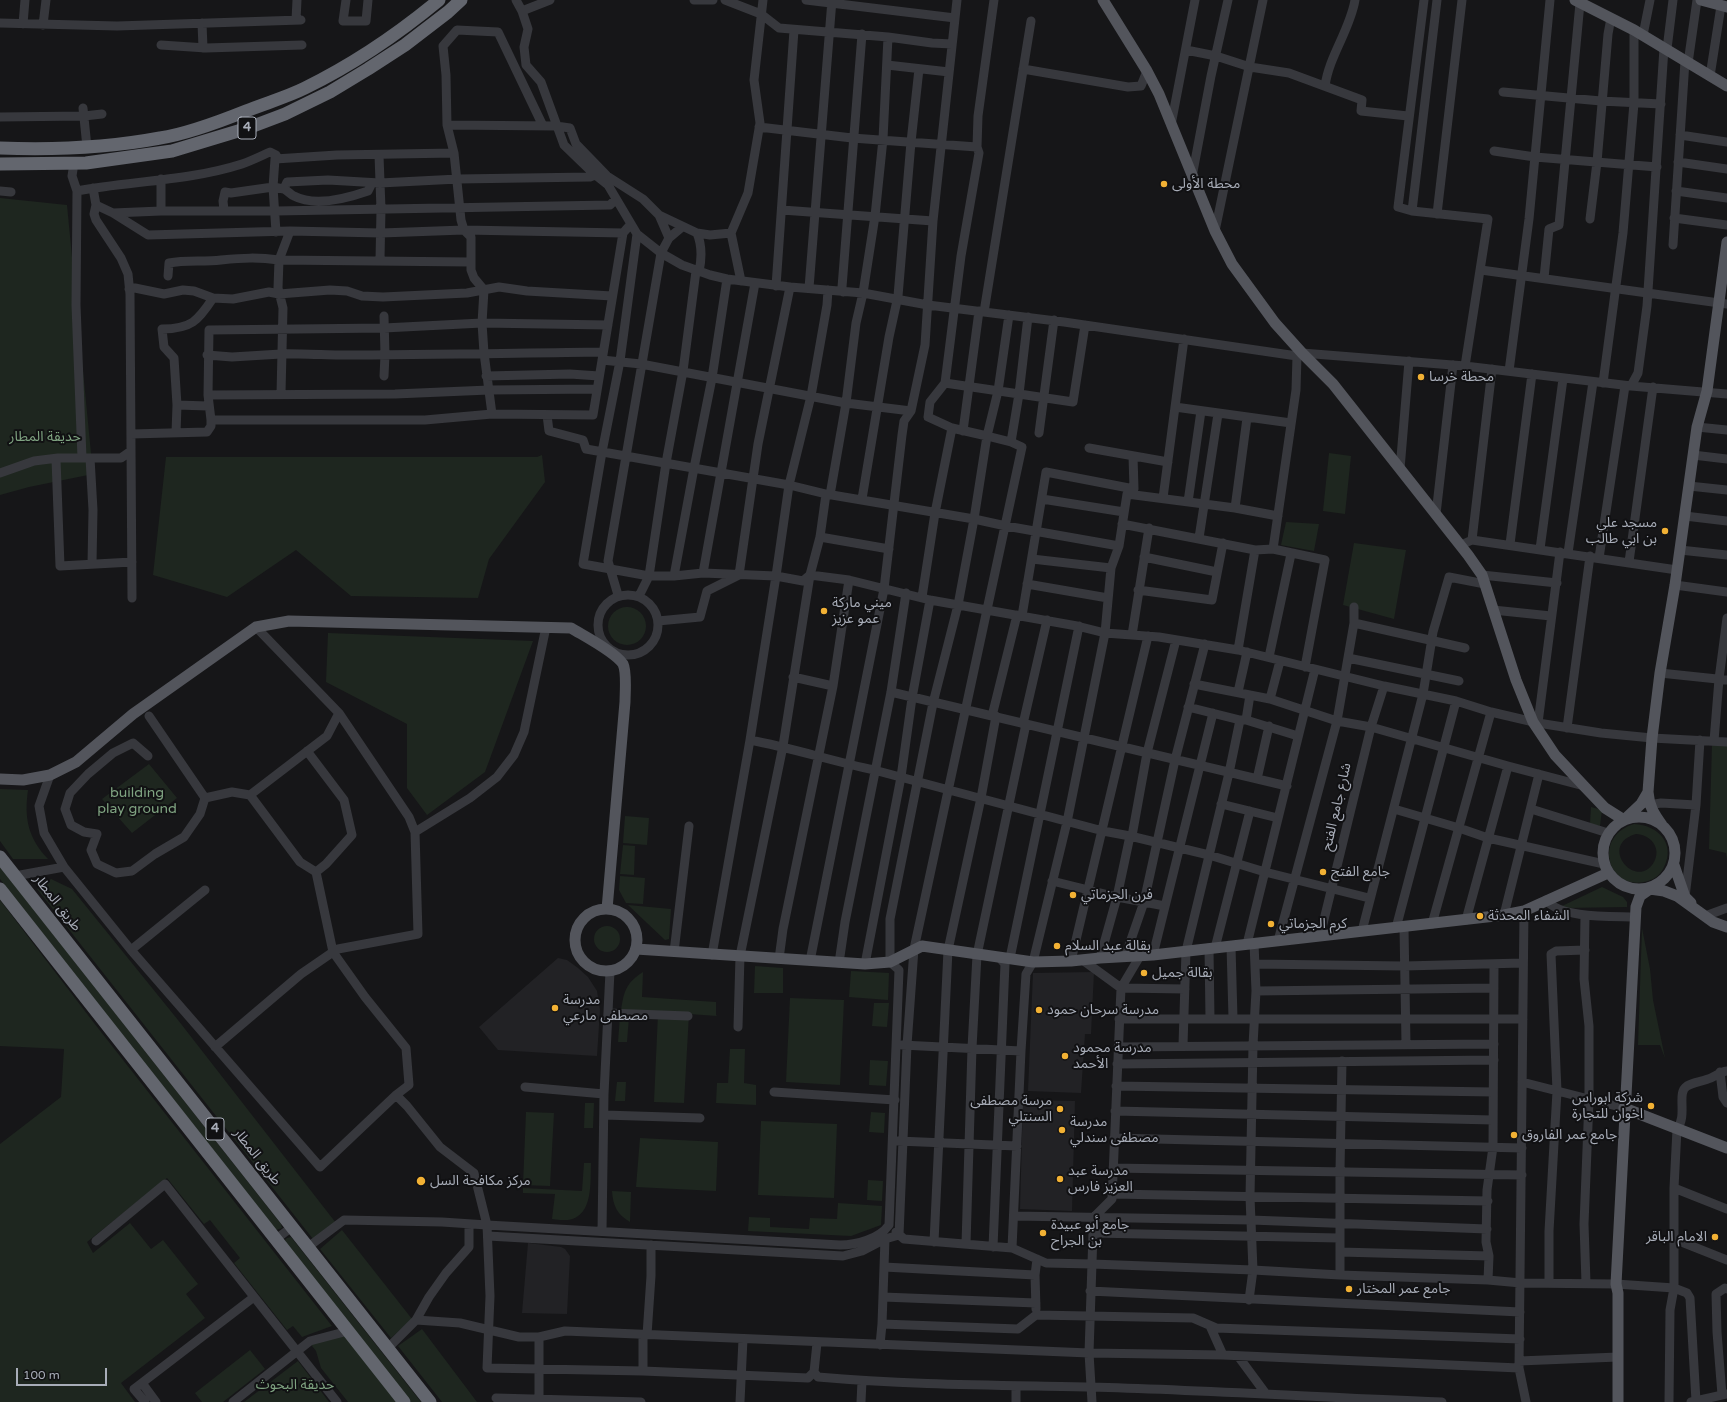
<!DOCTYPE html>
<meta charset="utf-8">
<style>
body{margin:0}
#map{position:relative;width:1727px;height:1402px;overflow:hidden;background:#161618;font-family:"Varela Round",sans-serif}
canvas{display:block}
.scale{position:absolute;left:16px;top:1368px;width:91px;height:18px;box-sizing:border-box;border:2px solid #a8adb8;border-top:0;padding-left:5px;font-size:12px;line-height:14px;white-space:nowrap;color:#a8adb8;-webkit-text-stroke:3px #111113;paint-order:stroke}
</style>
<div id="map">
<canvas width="1727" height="1402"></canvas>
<div class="scale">100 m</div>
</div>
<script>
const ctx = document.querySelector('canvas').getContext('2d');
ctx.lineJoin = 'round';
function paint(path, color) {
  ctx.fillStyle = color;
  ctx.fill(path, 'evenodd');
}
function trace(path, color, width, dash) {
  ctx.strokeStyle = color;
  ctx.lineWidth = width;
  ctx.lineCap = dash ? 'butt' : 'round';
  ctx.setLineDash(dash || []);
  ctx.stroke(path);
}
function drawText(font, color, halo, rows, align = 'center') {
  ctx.font = font + ' "Varela Round","Noto Sans Arabic",sans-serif';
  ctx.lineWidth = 4;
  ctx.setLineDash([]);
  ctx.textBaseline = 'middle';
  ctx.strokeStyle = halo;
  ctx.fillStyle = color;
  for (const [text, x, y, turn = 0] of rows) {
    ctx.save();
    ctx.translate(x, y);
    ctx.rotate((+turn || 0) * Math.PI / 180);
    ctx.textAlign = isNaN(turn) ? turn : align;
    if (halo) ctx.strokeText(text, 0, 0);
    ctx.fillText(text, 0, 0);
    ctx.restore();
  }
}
const built = new Path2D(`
 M558,958L567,960L578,968L588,977L597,991L600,1010L597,1056L498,1050L479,1027Z
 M1094,972L1091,1034H1085L1081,1093L1028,1091L1033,973Z
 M1023,1100L1075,1101L1072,1211L1020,1209Z
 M528,1243L561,1247L565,1249L570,1256L567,1314L522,1313Z`);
const green = new Path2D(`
 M0,198L67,205L93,474L29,487L0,495Z
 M1329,453L1351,456L1345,514L1323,511Z
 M542,455L545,482L489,559L478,598L351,596L296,550L227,597L153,575L166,457H537Z
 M1286,522L1319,524L1314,551L1281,545Z
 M1354,543L1406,550L1394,619L1343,605Z
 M608 626a19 19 0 1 1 38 0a19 19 0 1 1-38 0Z
 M328,633L533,641L485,772L427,815L407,788V724L326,682Z
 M1712,744L1727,745V859L1726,853L1709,849Z
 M149,764L177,798L132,833L102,799Z
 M0,789L28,790C24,818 28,838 48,859H13L0,841Z
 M1591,807L1602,810L1600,826L1590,824Z
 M625,816L649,818L647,845L623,843Z
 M1634,824C1658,825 1676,844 1664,867C1661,874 1655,879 1648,881C1609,893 1591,837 1634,824ZM1636,834C1650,834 1662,848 1654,862C1637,892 1597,845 1636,834Z
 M623,845L635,846L634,875L620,874Z
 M0,867L281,1224L282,1228L276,1230L0,879Z
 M620,876L645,878L643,904L626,903L619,890Z
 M51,879L72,889L178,1020L336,1223L313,1239L37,889Z
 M1602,887L1623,897L1627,902V907L1564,908L1562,906Z
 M0,900L94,1023L332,1326L302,1337L293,1326L287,1330L234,1263L240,1258L210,1220L204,1224L167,1178L87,1242L93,1253L130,1223L151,1249L163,1240L198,1284L186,1294L205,1318L121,1383L135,1402H0V1144L61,1097L64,1049L0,1046Z
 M628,905L671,909L669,939L665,940Z
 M594 939a13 13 0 1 1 26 0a13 13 0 1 1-26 0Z
 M1642,928L1650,969L1653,1000L1665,1058L1660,1045H1638Z
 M755,966L783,968V993H754Z
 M851,971L889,973L888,1000L849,997Z
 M643,972L642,997L716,1002V1015L717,1016L689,1014L684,1103L654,1102L658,1013L621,1010C624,991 626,983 643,972Z
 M790,998L844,1000L840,1085L786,1082Z
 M874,1003H889L887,1027L872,1026Z
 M620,1016L629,1017L627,1042H618Z
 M730,1049H745L744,1083L756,1085V1105L716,1103L717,1083H728Z
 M870,1060L888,1061L886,1086L869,1085Z
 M617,1082H626L625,1101H615Z
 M585,1103H594L593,1128H584Z
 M526,1112L554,1113L550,1186L523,1185Z
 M871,1112L885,1113L884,1133L869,1132Z
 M761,1121L837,1124L834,1198L758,1195Z
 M640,1138L718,1142L716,1191L636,1187Z
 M584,1163H591C590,1181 594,1216 568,1220C563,1220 557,1220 552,1219L555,1194L523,1193V1188L582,1191Z
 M868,1180L883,1181L882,1201L867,1200Z
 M612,1191L631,1192L630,1222C617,1214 613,1206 612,1191Z
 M838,1203L882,1206L881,1225L851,1236L748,1231L749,1217L770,1218V1227L809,1229L810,1218L837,1219Z
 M342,1230L412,1319L391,1338L320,1249Z
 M291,1237L421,1402H411L286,1243L285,1240L287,1238Z
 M422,1329L477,1402H442L398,1346Z
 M344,1334L397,1402H348L321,1368L316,1351L309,1342Z
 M250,1350L265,1369L223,1402H202L195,1393Z
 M298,1361L329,1402H244Z`);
const minor = new Path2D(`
 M346,0L343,21H366L368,0
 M516,0L522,11L528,29L524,47L526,65L541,82L564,145L593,173L608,185L637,234L661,253L682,265L710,275L727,279L790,287L863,293L928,305L1064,322L1297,356L1302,353L1465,366L1631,386L1727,394
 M694,0H713
 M725,0L761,14L779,28L888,37L932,43L952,44
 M806,0L955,18
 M1424,0L1398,207L1412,211L1488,219L1465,366
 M522,11L550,0
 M296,20L297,0
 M0,23L117,26L301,20
 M202,23L203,48
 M23,24L25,0
 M43,25L46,0
 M1643,35L1650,0
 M161,45L206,48L302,45
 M1667,49L1673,0
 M1186,50L1216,56L1250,67L1289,73L1362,100L1361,111L1408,116
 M1688,63L1697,0
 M887,65L949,72
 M1023,69L1128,87L1141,86L1147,71
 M1710,76L1721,6
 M1325,86C1329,56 1350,30 1355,0
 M1503,92L1601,101L1661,104
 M83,108L87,147
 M0,117L84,116L102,114
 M447,125L556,126L570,128L576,144L607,176L643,199L659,215L697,233L710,235L731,233
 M1171,125L1195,0
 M759,127L852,138L977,147
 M1680,135L1727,142
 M1494,151L1535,157L1657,167
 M379,155L381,209L380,260
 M1678,162L1727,169
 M74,163L72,176L77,191C131,181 189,181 242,164C251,161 261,156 270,152L276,155L278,159
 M1192,177L1211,76L1228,0
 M161,179V211
 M93,188L96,205L113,213L161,211H276L610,205L616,199
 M284,189C288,191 291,195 294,196C315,207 348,198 368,191L372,183
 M0,191L11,192
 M77,191L76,305L82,458
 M1676,191L1727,198
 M96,205L94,214L96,220L121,258L128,274L130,294L132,598
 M224,210L223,201L225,192L231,193L273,187L284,189L287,182L328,180L380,183L458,179L590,177L595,175
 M782,210L933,221
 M1412,211L1437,0
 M113,213L148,235L290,231L381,233L464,230L623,233
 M1437,214L1462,0
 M659,215L669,238
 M1674,218L1727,225
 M1590,219L1597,162L1608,34L1611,18
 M1215,231L1263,0
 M276,232L273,187L275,159L337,155L454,153
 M697,233C702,245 702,258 699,272
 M637,234L620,361L602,452L583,564L649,576H674L703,573L776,576L803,581L810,575L849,580L930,600L1077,626L1105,633L1159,637L1238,650L1384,686L1456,701L1491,712L1538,723L1601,733L1652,738L1727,742
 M1673,245L1685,61
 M1481,270L1727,304
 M168,276L169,263C186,260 203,262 221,260C243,258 257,257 279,260L470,262
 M1544,278L1549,229L1559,225L1580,3
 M741,281L731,233L748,193L760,123L754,80L763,0
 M776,286L794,30
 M809,288L832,0
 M129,289L135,288L164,294L183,290L194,291L213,298L233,299L269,292L279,294L330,290L347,291L362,296L383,297L467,293L499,287L527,291L612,296
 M843,292L842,287L862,34
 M984,312L1031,21
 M384,316L385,355L384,376
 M207,355L232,357L281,354C284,353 330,355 338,355C427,355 515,353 603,352
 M602,360L641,364L846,403L911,411
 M1509,371L1529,219L1550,0
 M486,376L570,374L599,376
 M945,383L1073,402L1085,325
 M1603,383L1623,233L1634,103V30
 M1631,386L1638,373L1647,306L1664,48
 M281,394L283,308L278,288L279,260L290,231
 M208,395L395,394L489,390L597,389
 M177,405L208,406
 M1175,407L1291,423
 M492,414L484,353L482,323L484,290L474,278L471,270V237L464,230L461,220L454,153L447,125L446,75L443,46L457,30L498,32L543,126
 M547,415L549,431L583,440L586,449L789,485L826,494L974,519L1006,526L1119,546
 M211,420H425L492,414L593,415L623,233L631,224
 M1697,427L1727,430
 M963,431L979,311
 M176,433L177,405L174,358L164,347L162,329C191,329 198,321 213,298
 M1039,433L1054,320
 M131,434L207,432L211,426V420L208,395L209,330L384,328L482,323L608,325
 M1011,442L1019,394L1028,317
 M1089,448L1168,462
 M1693,455L1727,459
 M90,458L93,510L92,564
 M56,459L60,566L132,562
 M1400,469L1409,361
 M0,473L34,461L58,458H121L131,451
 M1689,486L1727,490
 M1127,494L1235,508L1278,516
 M830,495L846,403L856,323L863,293L875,216L883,139L888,37
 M1163,498L1184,339
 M862,499L889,337L898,296L911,142L919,69
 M1042,499L1124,512
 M1188,502L1201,411
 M1235,508L1247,418
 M1436,514L1453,365
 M1685,516L1727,521
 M1122,524L1255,550L1273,549L1325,560L1305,667
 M820,537L889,549
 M1199,538L1218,414
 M1472,540L1492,369
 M1510,544L1532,374
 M1461,545L1472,540L1677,570
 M1273,549L1296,390L1297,356
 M1540,549L1563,379
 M1680,550L1727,555
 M1568,553L1593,382
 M1144,557L1217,572
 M1599,558L1625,386
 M1032,559L1111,568
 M1629,562L1653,387
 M703,573L755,283
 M1482,575L1557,583
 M674,576L694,468L712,378L727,279
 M1027,584L1108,598
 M1675,585L1727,592
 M1138,590L1212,600L1223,543
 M598 625a30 30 0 1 1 60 0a30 30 0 1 1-60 0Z
 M618,595L608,561L661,253L669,238L682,227
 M639,596L649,576L666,463L683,371L696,271
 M922,597L935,513L952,428
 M1493,610L1551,616
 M1022,616L1046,472L1134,489
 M658,621L700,617L707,591L739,575L758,444L790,287
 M1354,623L1465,648
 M1132,635L1149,528
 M1238,650L1255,550
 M1269,657L1291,554
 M1348,658L1459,681
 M1660,673L1727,680
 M793,677L833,686
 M1194,684L1270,699L1337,721L1371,727L1508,766L1584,786
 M891,692L1287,786
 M1238,692L1247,652
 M1270,699L1280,661
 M1188,707L1240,720
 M992,716L1017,615
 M1246,720L1298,736
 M1538,723L1560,552
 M1023,724L1047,620
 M1567,728L1590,556
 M750,740L776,576L789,485L811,396L827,305L828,290
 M1714,741L1719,679L1727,618
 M307,751L344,800L352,835L326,864L316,872
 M148,756L133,743L113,753L88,774L70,793L65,809L71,825L84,832L97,834L91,850L97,864L116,873L132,871L155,854L184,837L200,814L205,798
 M50,775L39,806L44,833L64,867L131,950L320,1167L396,1095L409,1085L406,1048L365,997L333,952L316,872L300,862L250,795L232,792L205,798L149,716
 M1257,779L1269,726
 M250,795L327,736L339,713L256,627
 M1221,804L1278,818
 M1649,805L1661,803L1696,805
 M1394,809L1459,828L1488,838L1604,864
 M1531,809L1608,833
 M415,832L470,798L497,777L514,755L524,732L546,627
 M1132,836L1147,753L1176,640
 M15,876L64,867
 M1052,881L1117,897L1165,906
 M1685,897L1696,805L1700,740
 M1546,900C1561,919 1613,916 1636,917
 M1524,911L1519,1368L1526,1402
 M1504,915L1539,774
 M1585,915L1584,979L1589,1026V1100L1584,1224L1586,1283
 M1705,916L1727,908
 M1466,920L1508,766
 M1432,924L1491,712
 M1404,927L1406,1044
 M1396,928L1456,701
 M1362,931L1423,694L1433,632L1449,577L1485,584
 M1320,936L1371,727L1384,686
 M1278,941L1337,721L1354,623V607
 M1247,944L1315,669
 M1231,946L1233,1018
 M1209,948L1210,1019
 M1215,948L1250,811
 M131,950L205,890
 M674,952L689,826
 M712,955L750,740C792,748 832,761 874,770L1103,831L1130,836L1209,855L1265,872L1369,898
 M1153,955L1213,713
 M1125,957L1144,902L1175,760L1205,644
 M1010,958L1079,626
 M1100,958L1117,897L1130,836
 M779,959L783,929L833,686L849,580
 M810,961L884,589L902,435L904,421L911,411L925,345L933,221L957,0
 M1071,961L1148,636
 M1084,961L1121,988L1185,989
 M839,963L845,922L891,692L906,593
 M865,964L901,777L912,698L930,600
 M1255,964L1404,966L1523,963
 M1256,991L1494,988
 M608,1013L688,1016
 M1119,1019H1523
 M738,1027L740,956L783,746L810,575L820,537L826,494
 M902,1045L1021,1051
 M1183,1045L1186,951L1229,773L1240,720H1246L1250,695
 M215,1047L301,974L333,952L338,949L418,934L415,832L409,817L339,713
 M1118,1047L1494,1044
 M1117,1064L1494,1060
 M1720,1072L1723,1097L1727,1103
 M1522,1082L1624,1108
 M1116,1086L1493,1092
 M525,1087L604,1094
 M774,1092L895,1100
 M396,1095L407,1106L440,1147L474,1173L487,1225L840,1245C856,1245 879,1239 889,1225L899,970L890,962V919L933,703L958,605L974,519L987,436L952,428L928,417L930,402L945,383L961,256L979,153L977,147L978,116L994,0
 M1115,1111L1493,1120
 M604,1115L700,1118
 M1114,1138L1522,1148
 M898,1141L1017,1146
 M1113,1168L1522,1175
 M1674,1188L1727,1209
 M1112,1194L1488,1201
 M1014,1216L1251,1220L1487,1229
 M602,1231L604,1094L610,971
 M896,1232L904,1239L1012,1248L1046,1263L1092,1264L1253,1270L1340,1275L1488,1280L1521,1283L1616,1284L1674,1288L1687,1293L1690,1298L1696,1401
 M1093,1233L1339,1238
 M488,1236L843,1256L862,1251L885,1239L899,1235L907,1045L914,949L1022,447L1011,442L987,436L998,391L1009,315
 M276,1239L292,1227
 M1674,1239L1727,1260
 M96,1241L165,1184L337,1402
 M934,1242L948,950L981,798L996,716
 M966,1244L972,1048L977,955L1026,724
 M308,1247L344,1220L442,1222L487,1225L490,1296L487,1368L643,1371L808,1378L814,1372L818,1377C909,1385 1000,1385 1091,1387C1208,1390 1325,1398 1442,1402
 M993,1247L1005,964L999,957
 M1012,1248L1021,1051L1026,974L1033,962L1067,822L1105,633L1111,568L1119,546L1127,494L1134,489L1133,456
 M1340,1252L1489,1256
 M884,1267L1035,1275
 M1340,1275V1171L1342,1061
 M1488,1280L1489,1256L1486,1242L1487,1190L1493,1147L1494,964
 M1549,1283V1231L1557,1091L1551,954L1556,951L1585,950
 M1090,1291L1520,1312
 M883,1297L1036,1303
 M1249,1300L1253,1270L1250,1197L1253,1045L1256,991L1254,943
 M1036,1309L1035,1275L1037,1259
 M416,1320L460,1323L519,1337H539L565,1331L1089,1353L1223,1355L1519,1368
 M882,1324L1018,1329L1036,1315L1193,1318L1216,1328L1520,1339
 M1210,1326L1223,1355
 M647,1335L651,1276V1245
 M880,1345L882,1324L885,1239
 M388,1348L416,1320L429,1297L446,1273L469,1247V1224
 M1238,1356L1266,1394
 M1519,1361L1618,1357
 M643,1371V1336
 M814,1372L817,1343
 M142,1383L156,1402
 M1722,1395L1717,1332L1716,1294L1725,1288L1727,1289
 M496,1398L641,1402
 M539,1400V1337
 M145,1402L134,1389L254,1297
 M233,1402L310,1341L348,1331
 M740,1402L743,1339
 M861,1402L862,1381
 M1016,1402V1387
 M1092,1402L1089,1353L1093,1233L1095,1216L1112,1199L1121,988L1140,956
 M1669,1402L1670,1310L1674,1288V1188L1677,1129C1688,1115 1676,1093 1687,1086C1694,1082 1700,1082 1708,1079C1715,1077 1719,1072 1727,1071
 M1691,1402L1727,1394`);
const major = new Path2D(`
 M1103,0L1147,71L1159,94L1215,231L1232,264L1275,323L1302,353L1333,384L1468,555L1482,575L1516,680L1533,722L1555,755L1584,786L1605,808L1624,820L1641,804L1648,792C1649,806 1654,814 1662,825
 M1575,0L1634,30L1727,86
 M1701,0L1727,7
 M0,779L23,780L50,775L76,762L133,714L256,627L289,621L571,628C584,636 615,652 623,664C627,672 625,693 625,702L607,909
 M1648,792L1652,738L1660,673L1675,585L1697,427L1707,391L1727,242
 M1603 853a36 36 0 1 1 72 0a36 36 0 1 1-72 0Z
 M1674,865L1685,897L1691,903
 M575 940a31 31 0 1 1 62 0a31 31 0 1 1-62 0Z
 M636,949L865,964L890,962L922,946L1033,962L1071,961L1100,958L1153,955L1504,915L1524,911L1608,873
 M1624,1108L1727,1148
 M1618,1402V1293L1616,1284L1636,907L1640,896L1650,889L1664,891L1677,896L1713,922L1727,927`);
const highway = new Path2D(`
 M0,148C53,150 107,148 160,138C187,134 221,121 246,111C266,103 287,97 305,88C354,64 398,34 439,0
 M0,164L86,163L172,151L248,128L285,114L330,92L368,69L405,45L448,12L461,0
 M0,857L430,1402
 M0,889L404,1402`);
const markers = [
 [1164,184,4,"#f2b134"],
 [1421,377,4,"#f2b134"],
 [1665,531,4,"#f2b134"],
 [824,611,4,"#f2b134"],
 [1323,872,4,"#f2b134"],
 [1073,895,4,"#f2b134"],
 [1480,916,4,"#f2b134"],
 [1271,924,4,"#f2b134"],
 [1057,946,4,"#f2b134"],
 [1144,973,4,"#f2b134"],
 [555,1008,4,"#f2b134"],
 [1039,1010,4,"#f2b134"],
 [1065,1056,4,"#f2b134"],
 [1651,1106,4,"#f2b134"],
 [1060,1109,4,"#f2b134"],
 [1062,1130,4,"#f2b134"],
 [1514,1135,4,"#f2b134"],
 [1060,1179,4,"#f2b134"],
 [421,1181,5,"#f2b134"],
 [1043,1233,4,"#f2b134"],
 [1715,1237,4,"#f2b134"],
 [1349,1289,4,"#f2b134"]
];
const shields = [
 [247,128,18],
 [215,1129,18]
];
const shieldNames = [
 ["4",247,128],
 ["4",215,1129]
];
const poiNames = [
 ["محطة الأولى",1172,184],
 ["محطة خرسا",1429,377],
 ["مسجد علي",1657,523,"right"],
 ["بن ابي طالب",1657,539,"right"],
 ["ميني ماركة",832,603],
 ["عمو عزيز",832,619],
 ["جامع الفتح",1331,872],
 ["فرن الجزماتي",1081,895],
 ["الشفاء المحدثة",1488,916],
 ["كرم الجزماتي",1279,924],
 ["بقالة عبد السلام",1065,946],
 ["بقالة جميل",1152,973],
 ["مدرسة",563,1000],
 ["مصطفى مارعي",563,1016],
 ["مدرسة سرحان حمود",1047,1010],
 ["مدرسة محمود",1073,1048],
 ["الأحمد",1073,1064],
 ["شركة ابوراس",1643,1098,"right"],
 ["اخوان للتجارة",1643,1114,"right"],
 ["مرسة مصطفى",1052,1101,"right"],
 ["السنتلي",1052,1117,"right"],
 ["مدرسة",1070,1122],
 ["مصطفى سندلي",1070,1138],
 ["جامع عمر الفاروق",1522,1135],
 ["مدرسة عبد",1068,1171],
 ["العزيز فارس",1068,1187],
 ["مركز مكافحة السل",430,1181],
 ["جامع أبو عبيدة",1051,1225],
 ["بن الجراح",1051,1241],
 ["الامام الباقر",1707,1237,"right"],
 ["جامع عمر المختار",1357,1289]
];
const parkNames = [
 ["حديقة المطار",45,437],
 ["building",137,793],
 ["play ground",137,809],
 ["حديقة البحوث",295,1385]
];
const streetNames = [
 ["شارع جامع الفتح",1337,807,-77],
 ["طريق المطار",57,903,52],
 ["طريق المطار",257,1157,52]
];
paint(built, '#222225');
paint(green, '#1e261f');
trace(minor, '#37383d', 9);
trace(major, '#53555c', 11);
trace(highway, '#63666e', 13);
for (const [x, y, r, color] of markers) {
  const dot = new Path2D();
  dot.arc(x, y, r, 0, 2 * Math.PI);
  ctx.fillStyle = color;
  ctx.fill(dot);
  trace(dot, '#111113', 1.5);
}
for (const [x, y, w] of shields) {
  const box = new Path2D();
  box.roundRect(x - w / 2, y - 11, w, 22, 3);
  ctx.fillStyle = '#111113';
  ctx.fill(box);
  trace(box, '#a8adb8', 1);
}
drawText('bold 13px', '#a8adb8', null, shieldNames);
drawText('14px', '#a8adb8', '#111113', poiNames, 'left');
drawText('14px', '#7fa381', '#111113', parkNames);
drawText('14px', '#a8adb8', '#111113', streetNames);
</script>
